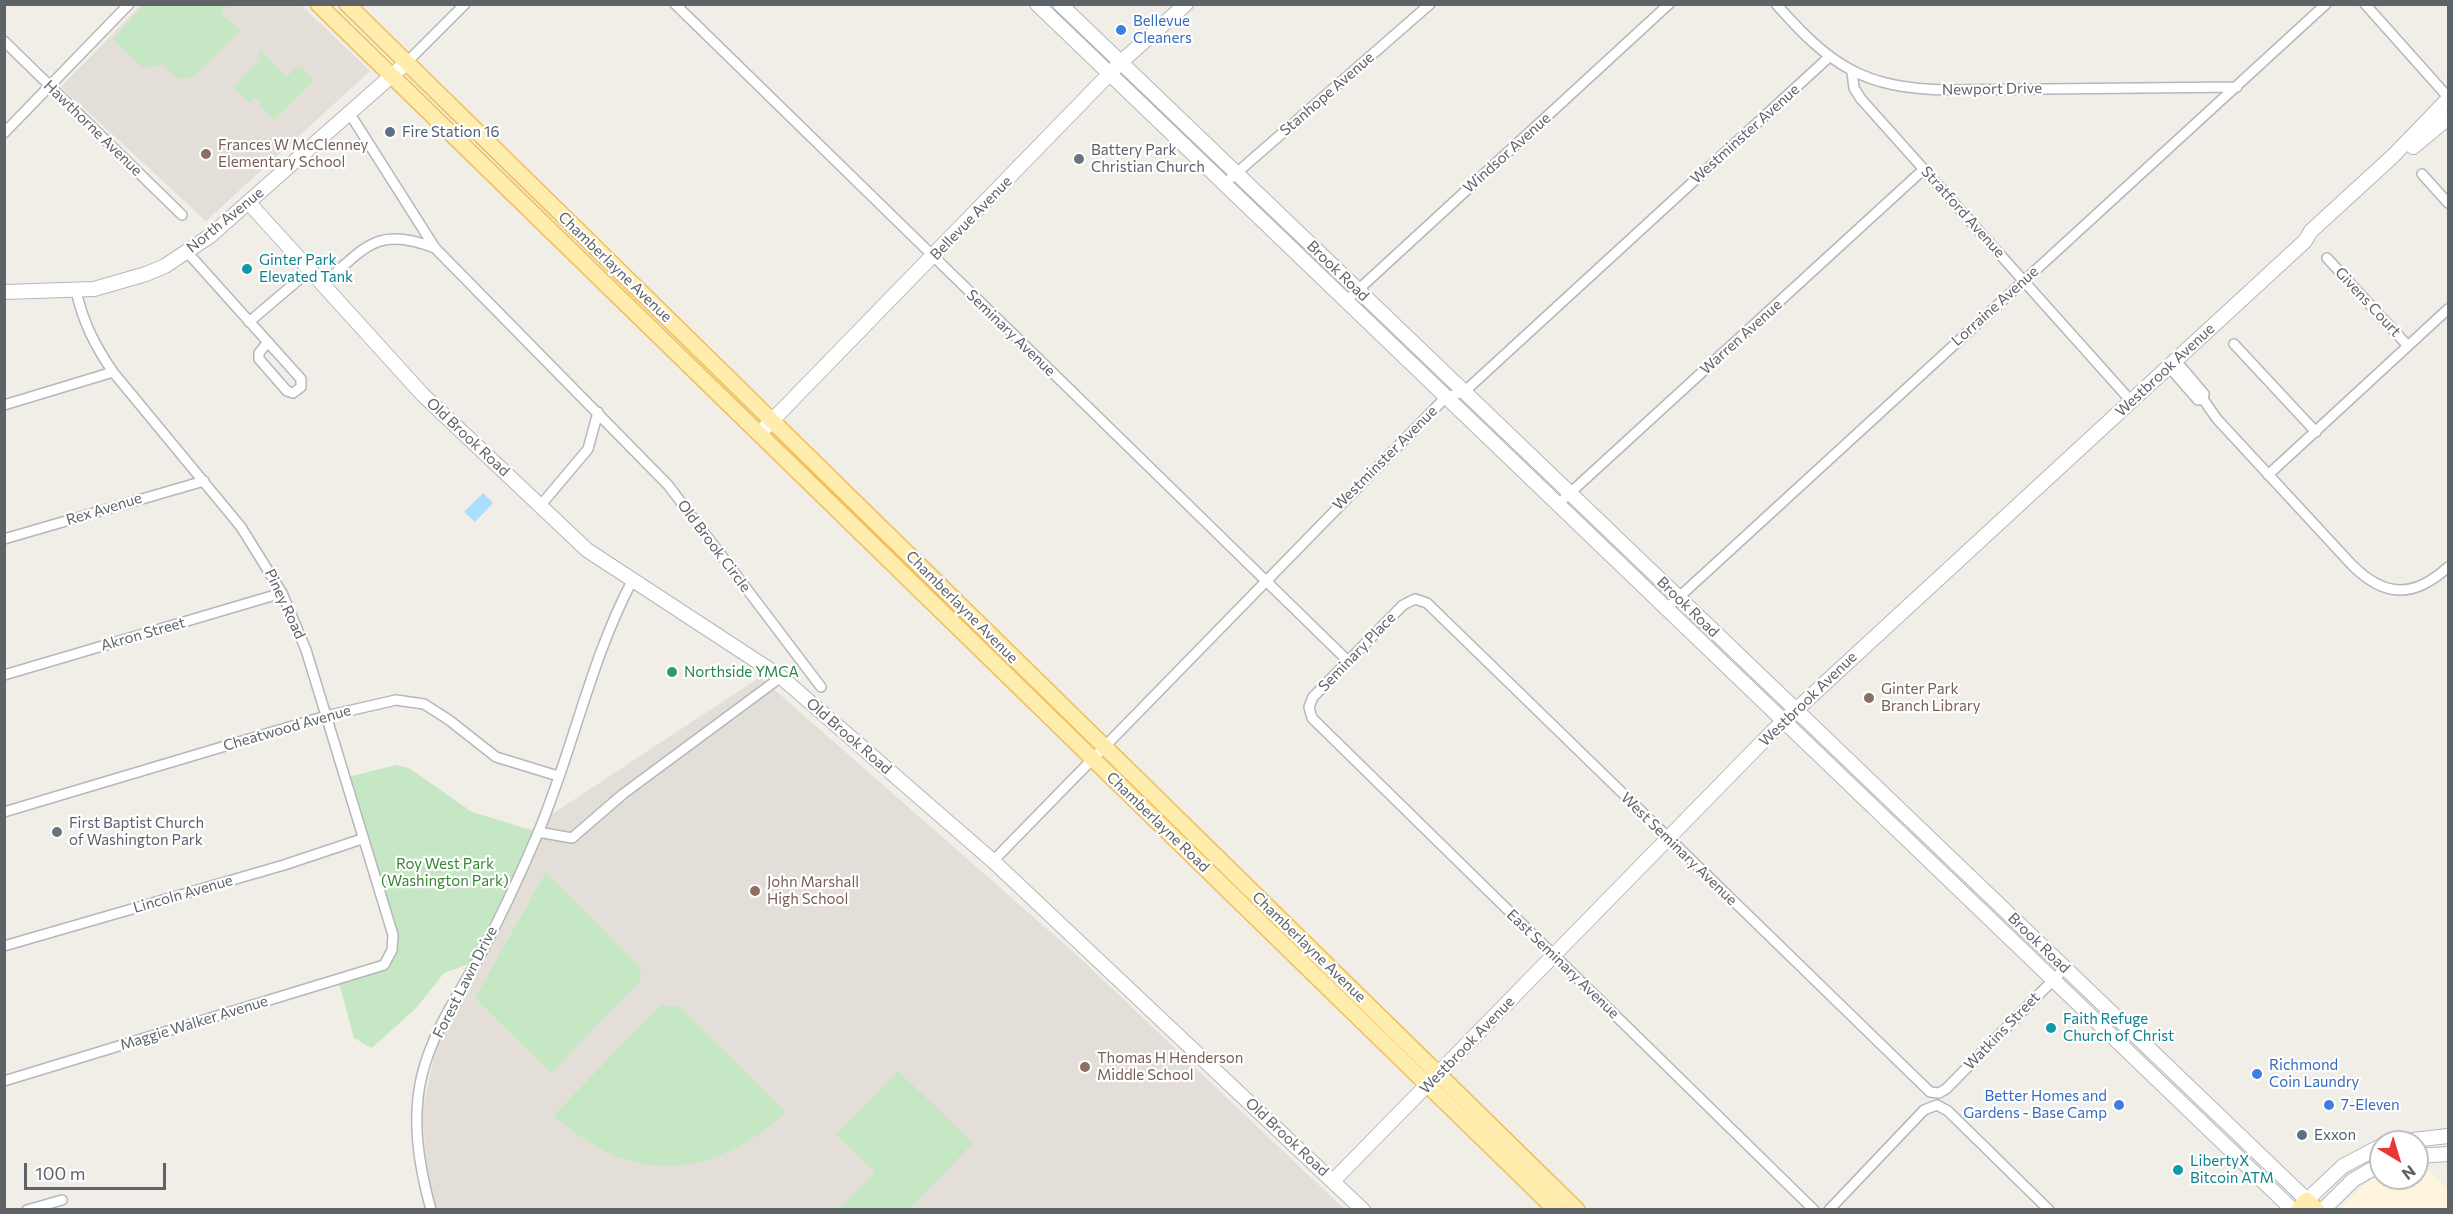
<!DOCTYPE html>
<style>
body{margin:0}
#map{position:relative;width:2453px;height:1214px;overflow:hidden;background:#f0eee7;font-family:Commissioner,sans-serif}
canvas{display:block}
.frame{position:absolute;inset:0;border:6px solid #5e6367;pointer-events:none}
.north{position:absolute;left:2369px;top:1130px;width:60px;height:60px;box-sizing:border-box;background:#fff;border:2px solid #bfc1c2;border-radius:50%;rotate:142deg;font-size:16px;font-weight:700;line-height:24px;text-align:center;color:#5e6367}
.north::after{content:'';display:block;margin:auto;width:21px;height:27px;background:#e93734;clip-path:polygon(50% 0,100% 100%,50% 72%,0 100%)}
.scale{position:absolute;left:24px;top:1163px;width:142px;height:27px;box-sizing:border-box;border:3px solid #5e6367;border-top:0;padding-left:8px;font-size:18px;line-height:21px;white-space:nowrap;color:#5e6367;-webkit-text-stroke:4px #fff;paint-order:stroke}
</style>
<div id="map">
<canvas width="2453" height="1214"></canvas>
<div class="frame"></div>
<div class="north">N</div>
<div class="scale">100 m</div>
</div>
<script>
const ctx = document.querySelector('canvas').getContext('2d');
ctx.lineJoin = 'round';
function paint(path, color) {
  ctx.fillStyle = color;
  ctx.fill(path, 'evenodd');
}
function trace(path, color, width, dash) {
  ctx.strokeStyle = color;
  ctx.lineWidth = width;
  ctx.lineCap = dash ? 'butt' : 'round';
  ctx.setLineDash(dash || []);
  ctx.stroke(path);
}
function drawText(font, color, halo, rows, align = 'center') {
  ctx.font = font + ' Commissioner,sans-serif';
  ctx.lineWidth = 4.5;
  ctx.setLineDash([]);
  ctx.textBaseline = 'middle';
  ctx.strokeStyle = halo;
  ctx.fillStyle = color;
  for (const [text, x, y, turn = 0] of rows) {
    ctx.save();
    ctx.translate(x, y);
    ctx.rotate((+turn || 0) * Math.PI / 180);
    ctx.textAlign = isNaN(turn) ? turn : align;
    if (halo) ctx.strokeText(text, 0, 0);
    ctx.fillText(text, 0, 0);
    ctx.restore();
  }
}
const commercial = new Path2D(`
 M2422,1164L2448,1190V1209H2342L2343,1205L2372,1179L2381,1176L2417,1178V1165Z`);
const education = new Path2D(`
 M141,5H301L370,71L206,221L61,87Z
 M760,677L1080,958L1344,1209H435L428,1185L422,1112L439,1034L537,824Z`);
const green = new Path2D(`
 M144,5H228L220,13L241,30L195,76L178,79L164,64L143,68L113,39Z
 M261,50L286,77L299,66L314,80L274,120L260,106L262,104L255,97L249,102L234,87L261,59L257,54Z
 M396,765L409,768L472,812L538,832L477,961L444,973L417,1007L372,1048L354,1038L338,979L384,965L393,935L344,778Z
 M546,872L641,968L640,981L551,1073L475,998Z
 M661,1005L679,1006L786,1112C711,1181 630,1186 554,1115Z
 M898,1071L973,1143L909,1209H839L875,1172L836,1135Z`);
const water = new Path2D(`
 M483,493L493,503L475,522L464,512Z`);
const street = new Path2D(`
 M675,4L1348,661
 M1776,4C1830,65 1863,89 1948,90L2237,87
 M2365,4L2448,97
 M4,41L182,215
 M406,63L465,4
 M1852,72L1854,88L1861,99L2131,401
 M350,114L435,248
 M4,133L129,4
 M2422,174L2448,203
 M1224,184L1430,4
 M187,252L301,379V387L293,393L287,391L259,359V353L268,342
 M2327,258L2408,346
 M322,285C365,248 376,225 435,248L668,485L821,687
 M1346,301L1669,4
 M249,322L309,271
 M2234,344L2316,432
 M2176,361L2204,394L2203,399L2217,419L2352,565C2385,598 2414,598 2448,567
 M2169,367L2198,400L2203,399
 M4,405L113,372
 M2268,475L2448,309
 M1558,504L1924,169
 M540,506L588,449L598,412
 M4,539L204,481
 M1666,609L2326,4
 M4,675L282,593
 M4,812L326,716L396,700L424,704L449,720L496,757L558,776
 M538,832L572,838L623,794L781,677
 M993,861L1446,397L1464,392L1828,58
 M4,946L284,865L362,839
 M4,1081L384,965L392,950L393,935L306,650L282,593L241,527L113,372C95,346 83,322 76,291
 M27,1210L62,1200
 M431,1210C419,1166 411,1120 422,1075C433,1030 460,992 482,952C502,914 521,873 538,833C573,750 590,661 632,581
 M1814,1210L1312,718L1309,707L1313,697L1403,605L1415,599L1427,603L1930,1092L1939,1093L1946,1089L2065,968
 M1829,1210L1924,1110L1937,1105L1948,1111L2049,1210`);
const secondary = new Path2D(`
 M1037,4L2293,1210
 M1060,4L2307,1200L2343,1166L2381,1146
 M2413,147L2448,118
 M248,202L423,395L587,550L781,677L993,861L1363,1210
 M4,292L94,289L146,274L165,266L210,236L406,63
 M759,434L1121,62L1186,4
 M2395,1142L2448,1136
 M2417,1156L2448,1154
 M1333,1181L1772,732L2305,241L2311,231L2393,156L2448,99
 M2323,1210L2353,1180L2381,1164`);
const primary = new Path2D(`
 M318,4L1556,1210
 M347,4L1577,1210
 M2298,1210L2307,1200L2317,1210`);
const markers = [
 [1121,30,6,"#3f7fe0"],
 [390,132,6,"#5c6f8a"],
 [206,154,6,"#8d6e63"],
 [1079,159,6,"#6b7280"],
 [247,269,6,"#0f9aa8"],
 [672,672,6,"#2e9e5b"],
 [1869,698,6,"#8d6e63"],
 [57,832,6,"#6b7280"],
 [755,891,6,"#8d6e63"],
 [2051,1028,6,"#0f9aa8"],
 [1085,1067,6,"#8d6e63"],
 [2257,1074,6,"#3f7fe0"],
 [2119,1105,6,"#3f7fe0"],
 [2329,1105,6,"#3f7fe0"],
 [2302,1135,6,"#5c6f8a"],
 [2178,1170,6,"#0f9aa8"]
];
const shopNames = [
 ["Bellevue",1133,21],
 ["Cleaners",1133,38],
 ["Richmond",2269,1065],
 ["Coin Laundry",2269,1082],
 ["Better Homes and",2107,1096,"right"],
 ["Gardens - Base Camp",2107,1113,"right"],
 ["7-Eleven",2341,1105]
];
const streetNames = [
 ["Newport Drive",1992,89,-1],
 ["Stanhope Avenue",1327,94,-41],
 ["Hawthorne Avenue",93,128,44],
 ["Westminster Avenue",1745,134,-42],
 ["Windsor Avenue",1507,153,-42],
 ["Stratford Avenue",1963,212,48],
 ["Bellevue Avenue",971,218,-46],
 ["North Avenue",225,220,-39],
 ["Chamberlayne Avenue",615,267,44],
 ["Brook Road",1338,271,44],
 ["Givens Court",2368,302,47],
 ["Lorraine Avenue",1995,306,-42],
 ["Seminary Avenue",1011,333,44],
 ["Warren Avenue",1741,337,-42],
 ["Westbrook Avenue",2165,370,-43],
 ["Old Brook Road",468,437,43],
 ["Westminster Avenue",1385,458,-45],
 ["Rex Avenue",104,509,-17],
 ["Old Brook Circle",714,546,53],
 ["Piney Road",285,604,65],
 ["Chamberlayne Avenue",962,607,45],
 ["Brook Road",1688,607,44],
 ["Akron Street",143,634,-16],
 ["Seminary Place",1357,652,-46],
 ["Westbrook Avenue",1808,699,-44],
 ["Cheatwood Avenue",287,728,-16],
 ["Old Brook Road",849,736,41],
 ["Chamberlayne Road",1158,822,44],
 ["West Seminary Avenue",1679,849,44],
 ["Lincoln Avenue",183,894,-16],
 ["Brook Road",2039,943,44],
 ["Chamberlayne Avenue",1309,947,44],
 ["East Seminary Avenue",1563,964,44],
 ["Forest Lawn Drive",465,982,-63],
 ["Maggie Walker Avenue",194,1023,-17],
 ["Watkins Street",2002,1031,-46],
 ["Westbrook Avenue",1467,1045,-46],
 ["Old Brook Road",1287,1137,43]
];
const serviceNames = [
 ["Fire Station 16",402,132],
 ["Exxon",2314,1135]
];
const educationNames = [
 ["Frances W McClenney",218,145],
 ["Elementary School",218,162],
 ["Ginter Park",1881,689],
 ["Branch Library",1881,706],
 ["John Marshall",767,882],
 ["High School",767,899],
 ["Thomas H Henderson",1097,1058],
 ["Middle School",1097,1075]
];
const worshipNames = [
 ["Battery Park",1091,150],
 ["Christian Church",1091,167],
 ["First Baptist Church",69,823],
 ["of Washington Park",69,840]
];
const cultureNames = [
 ["Ginter Park",259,260],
 ["Elevated Tank",259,277],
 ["Faith Refuge",2063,1019],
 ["Church of Christ",2063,1036],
 ["LibertyX",2190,1161],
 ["Bitcoin ATM",2190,1178]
];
const leisureNames = [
 ["Northside YMCA",684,672]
];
const parkNames = [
 ["Roy West Park",445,864],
 ["(Washington Park)",445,881]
];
paint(commercial, '#fef5de');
paint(education, '#e3dfd8');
paint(green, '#c6e7c4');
paint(water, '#a9deff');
trace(street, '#b4b7bb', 12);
trace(secondary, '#b3b7bb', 16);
trace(primary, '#f1bf5f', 18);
trace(street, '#fff', 9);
trace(secondary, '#fff', 14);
trace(primary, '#ffedae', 15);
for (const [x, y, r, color] of markers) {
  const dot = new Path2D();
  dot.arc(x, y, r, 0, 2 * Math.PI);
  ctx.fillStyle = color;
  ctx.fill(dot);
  trace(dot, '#fff', 2);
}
drawText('15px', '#366cbe', '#fff', shopNames, 'left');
drawText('15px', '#5e6367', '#fff', streetNames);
drawText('15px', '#4e5e75', '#fff', serviceNames, 'left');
drawText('15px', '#785e54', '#fff', educationNames, 'left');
drawText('15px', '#5b616d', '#fff', worshipNames, 'left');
drawText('15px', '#0d838f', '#fff', cultureNames, 'left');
drawText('15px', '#27864d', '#fff', leisureNames, 'left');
drawText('15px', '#378636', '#fff', parkNames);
</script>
